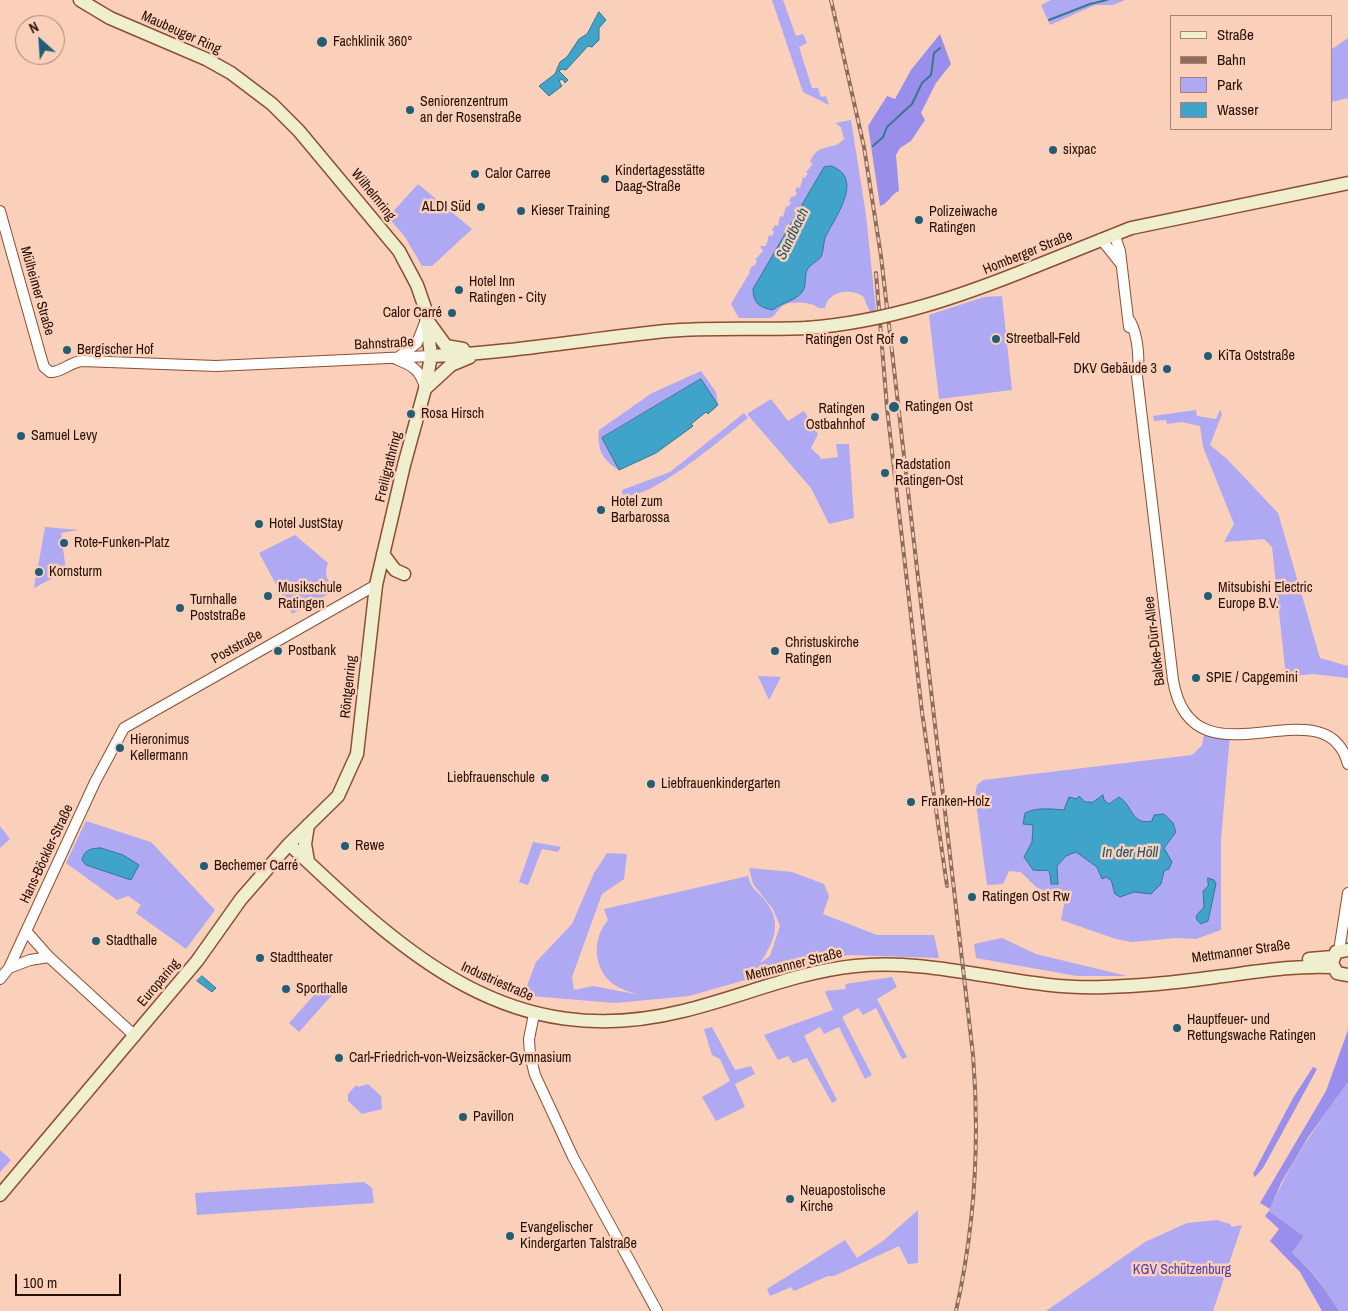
<!DOCTYPE html>
<meta charset="utf-8">
<style>
body{margin:0}
#map{position:relative;width:1348px;height:1311px;overflow:hidden;background:#fad0bb;font-family:"Archivo Narrow",sans-serif}
canvas{display:block}
.legend{position:absolute;left:1170px;top:15px;width:162px;height:115px;box-sizing:border-box;background:#fad0bb;border:1px solid #a68371;margin:0;padding:6px 9px;list-style:none;font-size:15px;color:#270f03}
.legend li{display:flex;align-items:center;gap:10px;height:25px}
.legend b{width:25px;border:1px solid #a68371}
.north{position:absolute;left:15px;top:15px;width:50px;height:50px;box-sizing:border-box;background:#fad0bb;border:1px solid #a68371;border-radius:50%;rotate:334deg;font-size:14px;font-weight:700;line-height:20px;text-align:center;color:#270f03}
.north::after{content:'';display:block;margin:auto;width:18px;height:22px;background:#215d75;clip-path:polygon(50% 0,100% 100%,50% 72%,0 100%)}
.scale{position:absolute;left:15px;top:1274px;width:106px;height:22px;box-sizing:border-box;border:2px solid #270f03;border-top:0;padding-left:6px;font-size:15px;line-height:18px;white-space:nowrap;color:#270f03;-webkit-text-stroke:4px #fad0bb;paint-order:stroke}
</style>
<div id="map">
<canvas width="1348" height="1311"></canvas>
<ul class="legend">
<li><b style="height:6px;background:#efeece"></b>Straße</li>
<li><b style="height:6px;background:#8e6d5d"></b>Bahn</li>
<li><b style="height:14px;background:#afa8f2"></b>Park</li>
<li><b style="height:14px;background:#40a3ca"></b>Wasser</li>
</ul>
<div class="north">N</div>
<div class="scale">100 m</div>
</div>
<script>
const ctx = document.querySelector('canvas').getContext('2d');
ctx.lineJoin = 'round';
function paint(path, color) {
  ctx.fillStyle = color;
  ctx.fill(path, 'evenodd');
}
function trace(path, color, width, dash) {
  ctx.strokeStyle = color;
  ctx.lineWidth = width;
  ctx.lineCap = dash ? 'butt' : 'round';
  ctx.setLineDash(dash || []);
  ctx.stroke(path);
}
function drawText(font, color, halo, rows, align = 'center') {
  ctx.font = font + ' "Archivo Narrow",sans-serif';
  ctx.lineWidth = 5;
  ctx.setLineDash([]);
  ctx.textBaseline = 'middle';
  ctx.strokeStyle = halo;
  ctx.fillStyle = color;
  for (const [text, x, y, turn = 0] of rows) {
    ctx.save();
    ctx.translate(x, y);
    ctx.rotate((+turn || 0) * Math.PI / 180);
    ctx.textAlign = isNaN(turn) ? turn : align;
    if (halo) ctx.strokeText(text, 0, 0);
    ctx.fillText(text, 0, 0);
    ctx.restore();
  }
}
const green = new Path2D(`
 M772,0H783L796,36L803,34L807,43L799,47L812,88H818L821,97L826,96L829,105L803,92Z
 M1051,0H1125L1113,5H1095L1050,25L1041,5Z
 M1348,38V98L1332,102V49Z
 M851,120L866,215L876,311L870,312L863,296C849,288 828,291 825,308H819C811,302 794,301 784,305C778,308 776,316 770,318H739L731,304L750,272L749,271L752,266H754L757,261L755,260L763,251L760,246H766L769,235L772,236L774,232L772,230L775,225L778,226L780,216L783,217L786,206L788,207L791,203L789,201L792,196L794,197L797,193L795,191L797,187L800,188L803,177L805,178L808,173L806,172L813,164L810,162C815,148 824,148 837,145L844,139L841,127L835,123Z
 M418,184L472,229L432,266H422L405,237L388,217Z
 M1002,296L1012,390L939,399L929,315L984,297Z
 M701,371L716,392L718,405L708,414L706,412L691,424L693,426L656,453L619,470C602,460 597,449 599,430L652,393Z
 M771,399L788,421L804,411L818,434L811,448L822,459L838,457L836,444H849L854,518L829,524L811,488L747,414Z
 M1196,410L1197,416L1216,419L1220,410L1222,414L1210,445L1227,459L1278,513L1320,658L1348,666V678L1313,674L1286,677L1272,547L1264,539L1224,542L1234,524L1203,447L1200,426L1182,422L1167,424L1166,420L1154,421L1153,416Z
 M744,413L748,418C727,434 645,506 622,494V490L670,472Z
 M45,527L79,530L61,533L66,571L34,588L36,575L40,576L43,573L42,568L38,567Z
 M295,535L328,563C323,574 328,582 336,590L292,614L259,553Z
 M758,676L781,677L769,700Z
 M1205,730L1230,735L1221,840V930L1196,939L1176,938L1132,942L1116,939L1061,920L1065,900L1036,887L1021,872L1009,871L1003,884L987,885L975,795L977,785L983,780L1192,755L1202,745Z
 M86,821L151,842L215,910L186,949L136,913L141,905L128,896L117,900L66,863Z
 M0,826L10,839L0,848Z
 M533,842L561,847L558,852L542,849L528,885L519,882Z
 M607,853L627,854L624,879L602,894L572,977L574,990L593,986L640,995C630,992 621,990 612,983C593,968 592,938 608,920L604,909L748,876C752,890 755,889 763,898C784,922 774,942 760,963L770,956L780,926L773,909L753,884L749,868L792,872L824,884L829,896L823,914L877,935H934L939,958L849,955L784,969L689,996L615,1003L531,996L527,986L536,962L572,924L594,873Z
 M1002,938L1036,954L1127,976H1077L976,958L974,944Z
 M892,977L897,987L877,999L907,1057L902,1059L876,1008L863,1015L858,1008L842,1017L872,1075L865,1079L839,1027L824,1034L820,1027L804,1036L837,1100L832,1103L807,1058L793,1063L788,1056L778,1060L764,1035L833,1010L825,992L826,991L846,989L845,984Z
 M323,985L333,994L299,1032L289,1023Z
 M712,1027L735,1070L751,1066L755,1074L735,1084L745,1107L716,1121L702,1097L730,1081L720,1059L712,1055L704,1029Z
 M1348,1082V1311H1339C1325,1289 1312,1269 1292,1253L1304,1236L1269,1211C1289,1164 1318,1123 1348,1082Z
 M368,1084L381,1096L382,1109L362,1114L348,1101V1094L356,1085L358,1087Z
 M0,1150L11,1160L0,1172Z
 M364,1182L372,1188L374,1203L197,1215L195,1193Z
 M918,1210V1263L908,1264L899,1246L834,1276H828L794,1291L791,1287L770,1296L767,1289L845,1240L857,1258L883,1241Z
 M1217,1220L1230,1224L1232,1227L1242,1225L1213,1311H1046L1145,1242L1187,1223Z`);
const forest = new Path2D(`
 M940,34L951,64L936,83L921,113L925,120L911,141L900,148L896,155L899,191C890,195 889,203 880,206L868,126L887,96L895,99L911,70Z
 M1348,1030V1082L1309,1136L1281,1183L1270,1209L1260,1203L1326,1091Z
 M1313,1067L1317,1069L1263,1168L1255,1177L1253,1174L1293,1098Z
 M1269,1211L1304,1236L1292,1253C1312,1270 1325,1289 1339,1311H1322L1300,1272L1270,1241L1279,1229L1265,1216Z`);
const water = new Path2D(`
 M599,12L606,20L599,28V40L592,47L588,46L566,70L562,69L559,71L568,80L565,83L562,79L559,81L562,86L549,96L539,86L555,74L560,62L567,57L579,39L587,34Z
 M831,166C866,178 834,218 825,238C823,244 824,251 821,257C817,262 810,264 807,270C804,277 807,286 802,292C796,301 782,302 773,310C760,308 753,303 753,289L824,167Z
 M701,379L718,405L708,414L706,412L691,424L693,426L656,453L619,470L602,438Z
 M1103,795L1104,800L1109,804L1119,797C1133,805 1131,826 1152,821L1154,815L1164,814L1173,823L1176,832L1164,848L1172,862L1169,869L1164,871L1161,884L1151,894L1134,892L1120,897L1115,894L1111,880L1106,877L1102,879L1097,867L1076,852L1066,856L1057,866L1058,884H1051C1050,865 1048,872 1033,870L1024,857L1032,842L1033,825L1023,824L1025,813C1036,807 1053,809 1064,810L1069,797L1077,799L1079,796L1085,802H1093Z
 M101,848L123,855L139,865L131,880L86,865L82,860C84,850 91,848 101,848Z
 M1208,878L1214,880L1216,884L1208,921L1201,924L1197,920L1196,916L1204,907L1203,891L1208,886Z
 M202,976L216,988L212,992L197,981Z`);
const stream = new Path2D(`
 M1049,20L1090,4L1107,0
 M873,146L883,137L887,127L912,104L922,83L931,75L934,53L940,48`);
const tertiary = new Path2D(`
 M0,211L41,357L44,367L50,372C61,373 70,362 82,361L216,366L431,356
 M1114,234L1120,251L1129,327
 M1101,239L1121,264
 M1130,321C1138,335 1140,361 1137,376L1173,680C1192,794 1325,679 1348,764
 M396,359L417,343L426,320
 M398,360C414,366 420,371 425,387
 M26,931L49,957L135,1036
 M1339,951L1348,893
 M9,968L30,960L49,957
 M0,979L9,968L95,782L124,728L376,585
 M534,1014L529,1039L530,1055L535,1075L573,1157L657,1311`);
const secondary = new Path2D(`
 M1036,266L1131,228L1348,183
 M430,324L446,346L463,349
 M431,356C510,353 587,339 666,331C713,327 760,330 807,328
 M426,388L451,365L470,357
 M383,554L395,570L404,574
 M308,825L305,844L308,861
 M289,844C405,954 509,1054 683,1011C741,997 796,972 855,966C940,957 1021,991 1105,987C1142,986 1180,982 1216,977C1255,972 1294,965 1333,967
 M1348,950L1336,952L1332,963L1337,973L1348,975
 M1309,959L1333,957
 M0,1195L197,961L241,899L289,844L338,796L357,754L376,585L404,465L425,389L431,356L425,308L417,285L399,251L299,131L272,104L231,73L206,59L110,18L80,0`);
const rail = new Path2D(`
 M831,0L864,147L881,256L973,1055C980,1142 975,1226 956,1311
 M876,273L887,408L922,712L947,886`);
const secondaryBridge = new Path2D(`
 M807,328C887,322 962,296 1036,266`);
const markers = [
 [322,42,6,"#215d75"],
 [410,110,5,"#215d75"],
 [1053,150,5,"#215d75"],
 [475,174,5,"#215d75"],
 [605,179,5,"#215d75"],
 [481,207,5,"#215d75"],
 [521,211,5,"#215d75"],
 [919,220,5,"#215d75"],
 [459,290,5,"#215d75"],
 [452,313,5,"#215d75"],
 [996,339,5,"#215d75"],
 [904,340,5,"#215d75"],
 [67,350,5,"#215d75"],
 [1208,356,5,"#215d75"],
 [1167,369,5,"#215d75"],
 [894,407,6,"#215d75"],
 [411,414,5,"#215d75"],
 [875,417,5,"#215d75"],
 [21,436,5,"#215d75"],
 [885,473,5,"#215d75"],
 [601,510,5,"#215d75"],
 [259,524,5,"#215d75"],
 [64,543,5,"#215d75"],
 [39,572,5,"#215d75"],
 [268,596,5,"#215d75"],
 [1208,596,5,"#215d75"],
 [180,608,5,"#215d75"],
 [278,651,5,"#215d75"],
 [775,651,5,"#215d75"],
 [1196,678,5,"#215d75"],
 [120,748,5,"#215d75"],
 [545,778,5,"#215d75"],
 [651,784,5,"#215d75"],
 [911,802,5,"#215d75"],
 [345,846,5,"#215d75"],
 [204,866,5,"#215d75"],
 [972,897,5,"#215d75"],
 [96,941,5,"#215d75"],
 [260,958,5,"#215d75"],
 [286,989,5,"#215d75"],
 [1177,1028,5,"#215d75"],
 [339,1058,5,"#215d75"],
 [463,1117,5,"#215d75"],
 [790,1199,5,"#215d75"],
 [510,1236,5,"#215d75"]
];
const streetNames = [
 ["Maubeuger Ring",181,33,24],
 ["Wilhelmring",373,195,51],
 ["Homberger Straße",1028,253,-22],
 ["Mülheimer Straße",37,291,74],
 ["Bahnstraße",384,344,-3],
 ["Freiligrathring",389,467,-76],
 ["Balcke-Dürr-Allee",1155,641,-97],
 ["Poststraße",237,647,-29],
 ["Röntgenring",349,687,-84],
 ["Hans-Böckler-Straße",47,854,-65],
 ["Mettmanner Straße",1241,952,-8],
 ["Mettmanner Straße",794,965,-14],
 ["Industriestraße",497,982,24],
 ["Europaring",159,983,-50]
];
const poiNames = [
 ["Fachklinik 360°",333,42],
 ["Seniorenzentrum",420,102],
 ["an der Rosenstraße",420,118],
 ["sixpac",1063,150],
 ["Kindertagesstätte",615,171],
 ["Daag-Straße",615,187],
 ["Calor Carree",485,174],
 ["ALDI Süd",471,207,"right"],
 ["Kieser Training",531,211],
 ["Polizeiwache",929,212],
 ["Ratingen",929,228],
 ["Hotel Inn",469,282],
 ["Ratingen - City",469,298],
 ["Calor Carré",442,313,"right"],
 ["Streetball-Feld",1006,339],
 ["Ratingen Ost Rof",894,340,"right"],
 ["Bergischer Hof",77,350],
 ["KiTa Oststraße",1218,356],
 ["DKV Gebäude 3",1157,369,"right"],
 ["Ratingen Ost",905,407],
 ["Ratingen",865,409,"right"],
 ["Ostbahnhof",865,425,"right"],
 ["Rosa Hirsch",421,414],
 ["Samuel Levy",31,436],
 ["Radstation",895,465],
 ["Ratingen-Ost",895,481],
 ["Hotel zum",611,502],
 ["Barbarossa",611,518],
 ["Hotel JustStay",269,524],
 ["Rote-Funken-Platz",74,543],
 ["Kornsturm",49,572],
 ["Musikschule",278,588],
 ["Ratingen",278,604],
 ["Mitsubishi Electric",1218,588],
 ["Europe B.V.",1218,604],
 ["Turnhalle",190,600],
 ["Poststraße",190,616],
 ["Christuskirche",785,643],
 ["Ratingen",785,659],
 ["Postbank",288,651],
 ["SPIE / Capgemini",1206,678],
 ["Hieronimus",130,740],
 ["Kellermann",130,756],
 ["Liebfrauenschule",535,778,"right"],
 ["Liebfrauenkindergarten",661,784],
 ["Franken-Holz",921,802],
 ["Rewe",355,846],
 ["Bechemer Carré",214,866],
 ["Ratingen Ost Rw",982,897],
 ["Stadthalle",106,941],
 ["Stadttheater",270,958],
 ["Sporthalle",296,989],
 ["Hauptfeuer- und",1187,1020],
 ["Rettungswache Ratingen",1187,1036],
 ["Carl-Friedrich-von-Weizsäcker-Gymnasium",349,1058],
 ["Pavillon",473,1117],
 ["Neuapostolische",800,1191],
 ["Kirche",800,1207],
 ["Evangelischer",520,1228],
 ["Kindergarten Talstraße",520,1244]
];
const parkNames = [
 ["KGV Schützenburg",1182,1270]
];
const waterNames = [
 ["Sandbach",793,234,-64],
 ["In der Höll",1130,853]
];
paint(green, '#afa8f2');
paint(forest, '#998eeb');
paint(water, '#40a3ca');
trace(water, '#38778e', 1);
trace(stream, '#38778e', 2);
trace(tertiary, '#8b4f2f', 12);
trace(secondary, '#8b4f2f', 15);
trace(tertiary, '#fff', 10);
trace(secondary, '#efeece', 12);
trace(rail, '#8e6d5d', 4);
trace(rail, '#fad0bb', 2, [5.5]);
trace(secondaryBridge, '#8b4f2f', 15, []);
trace(secondaryBridge, '#efeece', 12);
for (const [x, y, r, color] of markers) {
  const dot = new Path2D();
  dot.arc(x, y, r, 0, 2 * Math.PI);
  ctx.fillStyle = color;
  ctx.fill(dot);
  trace(dot, '#fad0bb', 2);
}
drawText('14px', '#270f03', '#fad0bb', streetNames);
drawText('14px', '#270f03', '#fad0bb', poiNames, 'left');
drawText('14px', '#543ca7', '#fad0bb', parkNames);
drawText('italic 15px', '#20556a', '#fad0bb', waterNames);
</script>
